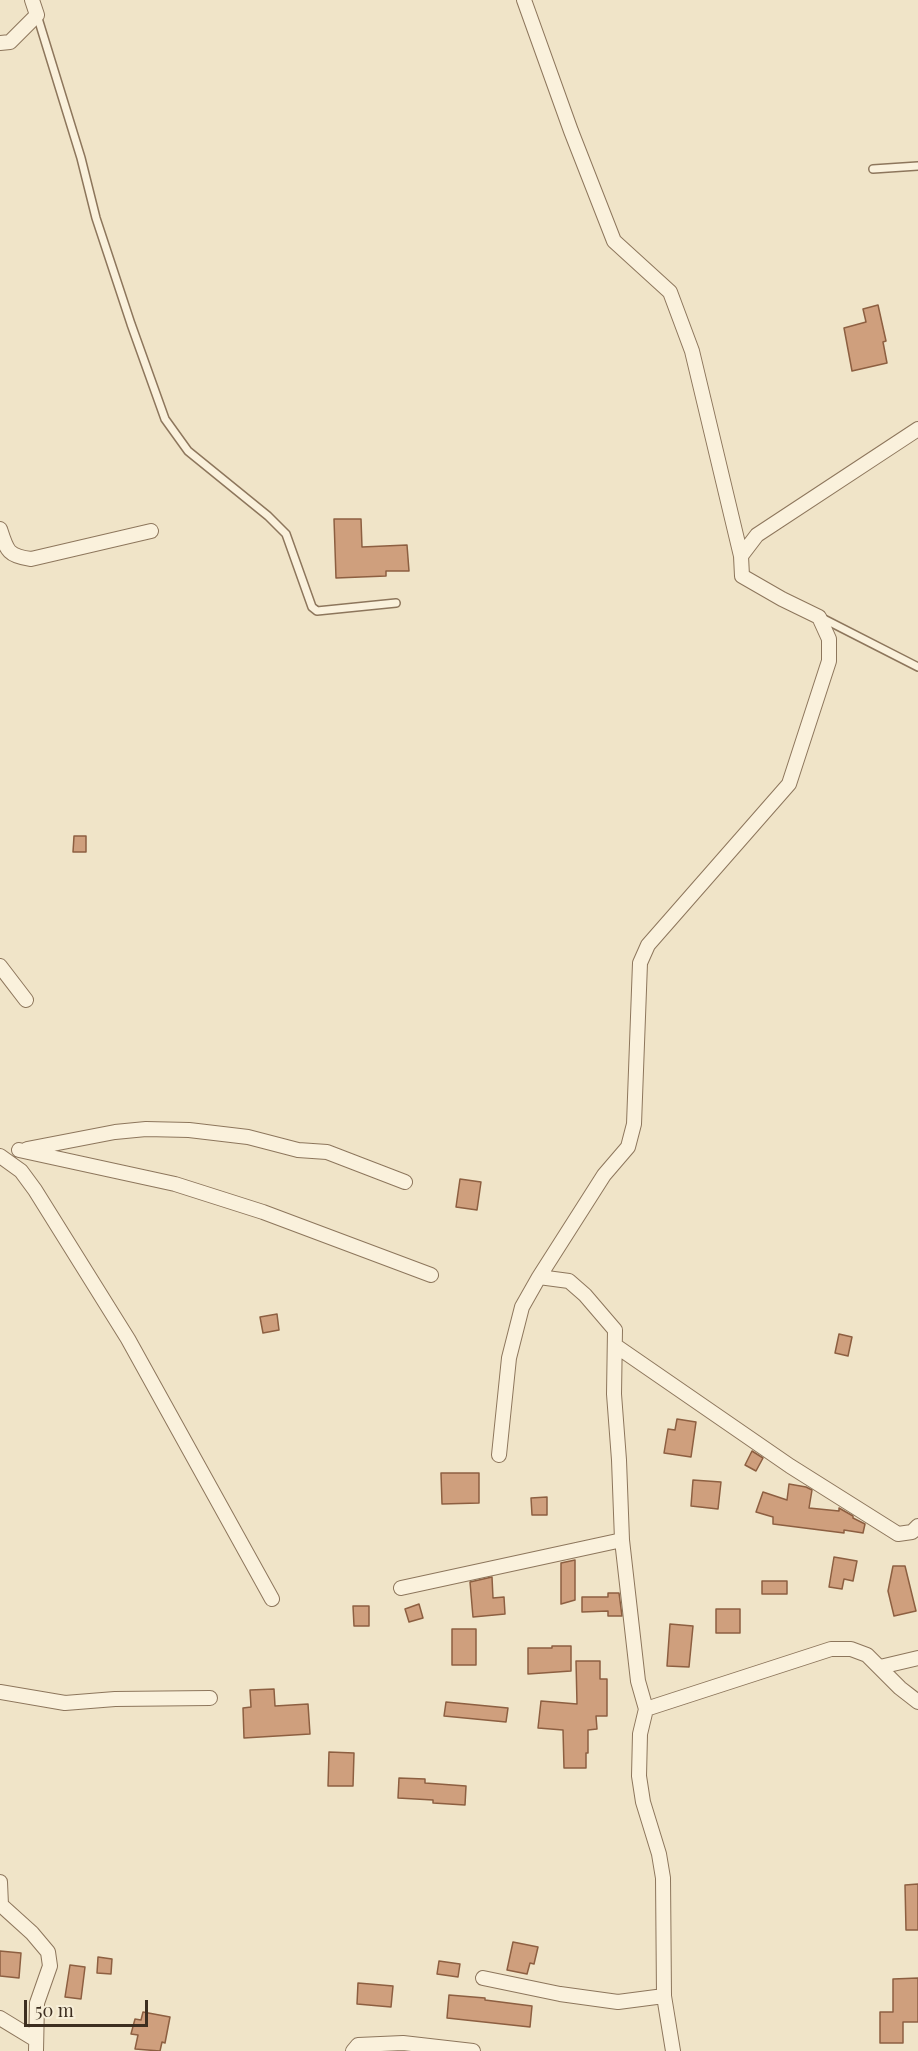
<!DOCTYPE html>
<style>
body{margin:0}
#map{position:relative;width:918px;height:2051px;overflow:hidden;background:#f0e4c8;font-family:"Playfair Display",serif}
canvas{display:block}
.scale{position:absolute;left:24px;top:2000px;width:124px;height:27px;box-sizing:border-box;border:3px solid #3d2e20;border-top:0;padding-left:8px;font-size:18px;line-height:21px;white-space:nowrap;color:#3d2e20;-webkit-text-stroke:4px #f7eed8;paint-order:stroke}
</style>
<div id="map">
<canvas width="918" height="2051"></canvas>
<div class="scale">50 m</div>
</div>
<script>
const ctx = document.querySelector('canvas').getContext('2d');
ctx.lineJoin = 'round';
function paint(path, color) {
  ctx.fillStyle = color;
  ctx.fill(path, 'evenodd');
}
function trace(path, color, width, dash) {
  ctx.strokeStyle = color;
  ctx.lineWidth = width;
  ctx.lineCap = dash ? 'butt' : 'round';
  ctx.setLineDash(dash || []);
  ctx.stroke(path);
}
const building = new Path2D(`
 M878,305L886,341L883,342L887,363L852,371L844,328L866,322L863,309Z
 M334,519H361L362,547L407,545L409,571H386V576L336,578Z
 M74,836H86V852H73Z
 M460,1179L481,1182L477,1210L456,1207Z
 M277,1314L279,1330L263,1333L260,1317Z
 M839,1334L852,1337L848,1356L835,1353Z
 M677,1419L696,1422L691,1457L664,1453L668,1429L675,1430Z
 M752,1451L763,1458L756,1471L745,1465Z
 M441,1473H479V1503L442,1504Z
 M693,1480L721,1482L718,1509L691,1506Z
 M789,1484L806,1487L812,1490L809,1508L839,1511V1508L853,1516V1518L865,1524L863,1533L844,1530V1533L773,1524V1517L756,1512L763,1492L787,1500Z
 M547,1497V1515H532L531,1498Z
 M834,1557L857,1561L853,1581L844,1579L842,1589L829,1587Z
 M575,1560V1600L561,1604V1563Z
 M893,1566H905L916,1611L894,1616L888,1591Z
 M492,1577L493,1598L504,1597L505,1614L473,1617L470,1582Z
 M762,1581H787V1594H762Z
 M608,1593H619L622,1616H608V1611L582,1612V1597H608Z
 M419,1604L423,1618L409,1622L405,1609Z
 M353,1606H369V1626H354Z
 M716,1609H740V1633H716Z
 M670,1624L693,1626L689,1667L667,1666Z
 M452,1629H476V1665H452Z
 M552,1646H571V1671L528,1674V1648H552Z
 M576,1661H600V1679H607V1716H596L597,1729L588,1730V1753H586V1768H564L563,1730L538,1728L541,1701L577,1704Z
 M274,1689L275,1706L308,1704L310,1734L244,1738L243,1708L251,1707L250,1690Z
 M446,1702L508,1708L506,1722L444,1716Z
 M329,1752L354,1753L353,1786H328Z
 M399,1778L425,1779V1783L466,1786L465,1805L433,1803V1800L398,1798Z
 M918,1884V1930H906L905,1885Z
 M513,1942L538,1947L534,1964L530,1963L527,1974L507,1970Z
 M0,1951L21,1953L19,1978L0,1976Z
 M98,1957L112,1959L111,1974L97,1973Z
 M439,1961L460,1964L458,1977L437,1974Z
 M70,1965L85,1967L81,1999L65,1997Z
 M918,1978V2022H903V2043H880V2012H893V1979Z
 M358,1983L393,1986L391,2007L357,2004Z
 M449,1995L485,1998V2000L532,2006L530,2027L447,2018Z
 M143,2012L170,2017L165,2043L162,2042L160,2051L135,2049L138,2035L131,2034L135,2019L141,2020Z`);
const lane = new Path2D(`
 M37,15L81,158L96,218L131,324L165,419L188,451L268,516L286,534L312,607L317,611L396,603
 M873,169L918,166
 M822,618L918,667`);
const street = new Path2D(`
 M524,0L571,131L614,241L670,292L692,351L741,556
 M0,43L10,42L37,15L32,0
 M0,529C7,551 8,556 31,559L151,531
 M0,966L26,1000
 M27,1149L115,1132L146,1129L189,1130L248,1137L298,1150L327,1152L405,1182
 M19,1150L175,1184L263,1212L431,1275
 M0,1156L21,1171L35,1190L128,1339L272,1599
 M616,1346L790,1466L898,1534L912,1532L918,1526
 M499,1455L509,1358L522,1307L539,1277
 M401,1588L622,1540
 M880,1667L918,1658
 M0,1692L65,1703L115,1699L210,1698
 M646,1709L831,1649H851L867,1655L900,1688L918,1702
 M0,1882L1,1905L32,1933L48,1952L50,1966L37,2003L36,2051
 M483,1978L560,1994L618,2002L664,1996
 M0,2018L36,2040
 M353,2051L358,2045L403,2043L473,2051
 M673,2051L664,1996L663,1878L659,1854L643,1802L639,1776L640,1734L646,1709L638,1681L622,1540L619,1460L614,1394L615,1330L585,1295L569,1281L539,1277L604,1175L628,1147L634,1124L640,963L648,945L789,784L829,661V639L819,617L782,599L742,576L741,556L757,535L918,429`);
paint(building, '#cf9f7d');
trace(building, '#8d5f41', 1.5);
trace(lane, '#8d765c', 10);
trace(street, '#8d765c', 16);
trace(lane, '#faf1dc', 7);
trace(street, '#faf1dc', 14);
</script>
